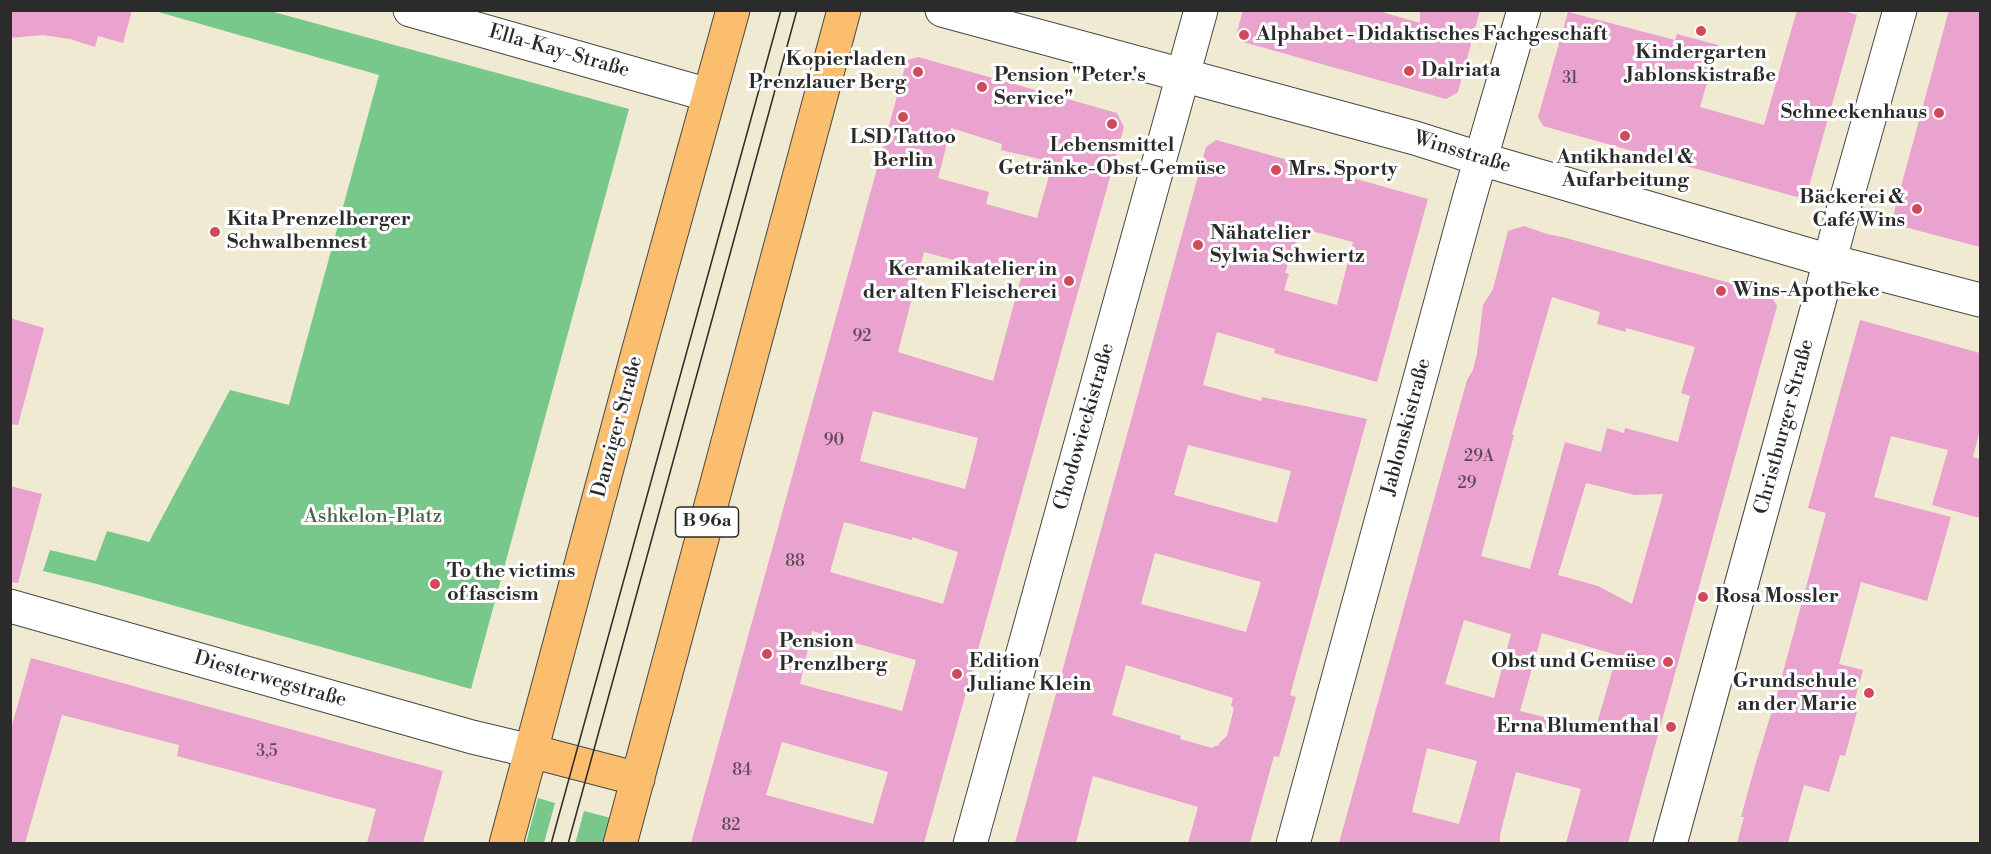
<!DOCTYPE html>
<meta charset="utf-8">
<style>
body{margin:0}
#map{position:relative;width:1991px;height:854px;overflow:hidden;background:#efead1;font-family:"Libre Bodoni",serif}
canvas{display:block}
.frame{position:absolute;inset:0;border:12px solid #2b2b2b;pointer-events:none}
</style>
<div id="map">
<canvas width="1991" height="854"></canvas>
<div class="frame"></div>
</div>
<script>
const ctx = document.querySelector('canvas').getContext('2d');
ctx.lineJoin = 'round';
function paint(path, color) {
  ctx.fillStyle = color;
  ctx.fill(path, 'evenodd');
}
function trace(path, color, width, dash) {
  ctx.strokeStyle = color;
  ctx.lineWidth = width;
  ctx.lineCap = dash ? 'butt' : 'round';
  ctx.setLineDash(dash || []);
  ctx.stroke(path);
}
function drawText(font, color, halo, rows, align = 'center') {
  ctx.font = font + ' "Libre Bodoni",serif';
  ctx.lineWidth = 6;
  ctx.setLineDash([]);
  ctx.textBaseline = 'middle';
  ctx.strokeStyle = halo;
  ctx.fillStyle = color;
  for (const [text, x, y, turn = 0] of rows) {
    ctx.save();
    ctx.translate(x, y);
    ctx.rotate((+turn || 0) * Math.PI / 180);
    ctx.textAlign = isNaN(turn) ? turn : align;
    if (halo) ctx.strokeText(text, 0, 0);
    ctx.fillText(text, 0, 0);
    ctx.restore();
  }
}
const green = new Path2D(`
 M155,11H270L629,109L471,689L97,584L43,571L50,550L96,561L107,531L149,542L230,390L289,405L379,75Z
 M538,798L555,803L544,843H526Z
 M584,811L611,818L604,843L575,844Z`);
const building = new Path2D(`
 M10,10H132L123,43L98,36L95,47L70,39L43,35L10,38Z
 M1243,10H1375L1420,23V10H1480L1458,92L1446,99L1243,42L1237,32Z
 M1797,10H1841L1857,15L1808,190L1797,197L1543,126L1538,117L1568,12L1675,40L1677,34L1718,45L1700,107L1764,125Z
 M1949,10H1980V247L1897,225L1893,216Z
 M918,57L1117,113L1124,127L924,843H691L907,60ZM951,128L1002,144L1001,150L1053,162L1037,218L986,204L989,192L938,178ZM924,252L1021,278L993,381L898,352ZM873,411L978,438L965,489L860,461ZM844,522L912,540V537L958,552L943,604L830,572ZM812,631L916,660L902,711L800,684ZM782,742L888,772L873,824L766,795Z
 M1216,140L1428,199L1377,382L1274,353L1275,349L1217,332L1203,385L1261,401L1262,397L1367,419L1290,695L1296,697L1279,757L1274,756L1250,843H1188L1198,807L1093,776L1076,843H1015L1206,147ZM1301,228L1353,242L1337,305L1284,290L1289,274L1285,273ZM1188,445L1291,471L1277,523L1174,495ZM1155,553L1261,582L1246,632L1141,604ZM1126,665L1233,698L1231,706L1234,708L1227,736L1220,742L1218,746H1215L1212,748L1180,739L1181,736L1112,715Z
 M1524,226L1547,234L1562,237L1770,294L1777,306L1628,843H1566L1581,789L1516,772L1500,835V843H1339L1467,380L1473,370L1477,354L1483,305L1493,289L1508,231ZM1552,297L1600,312L1597,324L1626,332V328L1695,347L1681,393L1690,396L1678,442L1625,428L1624,433L1607,428L1601,452L1565,442L1530,569L1481,556L1514,435H1512ZM1586,483L1635,495L1663,494L1632,604L1598,586L1558,575ZM1464,620L1511,634L1494,698L1445,684ZM1542,633L1617,655L1595,730L1520,711ZM1427,748L1477,761L1459,824L1412,812Z
 M10,318L44,328L18,425L10,424Z
 M1860,320L1980,353V430L1973,457L1980,459V518L1932,505L1948,450L1891,436L1874,497L1951,517L1927,601L1861,582L1839,664L1863,670L1853,707L1858,708L1845,756L1840,755L1829,792L1804,785L1788,843H1737L1744,817H1741L1755,766L1778,691L1826,513L1808,508Z
 M10,486L42,494L18,583L10,582Z
 M31,658L443,771L423,843H367L376,809L177,756L179,745L62,715L25,843H10V732Z`);
const street = new Path2D(`
 M410,10L709,95
 M942,10L1415,138L1481,159L1830,261L1980,300
 M10,606L472,737L531,751
 M970,844L1201,10
 M1293,844L1469,199L1524,10
 M1670,844L1819,302L1841,218L1900,10`);
const primary = new Path2D(`
 M531,751L638,779
 M506,844L639,349L733,10
 M620,844L844,10`);
const tram = new Path2D(`
 M551,844L781,10
 M568,844L797,10`);
const markers = [
 [1701,31,6,"#d1495b"],
 [1244,35,6,"#d1495b"],
 [1409,71,6,"#d1495b"],
 [918,72,6,"#d1495b"],
 [982,87,6,"#d1495b"],
 [1939,113,6,"#d1495b"],
 [903,117,6,"#d1495b"],
 [1112,124,6,"#d1495b"],
 [1625,136,6,"#d1495b"],
 [1276,170,6,"#d1495b"],
 [1917,209,6,"#d1495b"],
 [215,232,6,"#d1495b"],
 [1198,245,6,"#d1495b"],
 [1069,281,6,"#d1495b"],
 [1721,291,6,"#d1495b"],
 [435,584,6,"#d1495b"],
 [1703,597,6,"#d1495b"],
 [767,654,6,"#d1495b"],
 [1668,662,6,"#d1495b"],
 [957,674,6,"#d1495b"],
 [1869,693,6,"#d1495b"],
 [1671,727,6,"#d1495b"]
];
const numberNames = [
 ["31",1570,79],
 ["92",862,337],
 ["90",834,441],
 ["29A",1479,457],
 ["29",1467,484],
 ["88",795,562],
 ["3,5",267,752],
 ["84",742,771],
 ["82",731,826]
];
const shields = [
 [707,522,63]
];
const shieldNames = [
 ["B 96a",707,522]
];
const poiNames = [
 ["Alphabet - Didaktisches Fachgeschäft",1256,35],
 ["Kindergarten",1701,53,"center"],
 ["Jablonskistraße",1701,76,"center"],
 ["Kopierladen",906,60,"right"],
 ["Prenzlauer Berg",906,83,"right"],
 ["Dalriata",1421,71],
 ["Pension \"Peter's",994,76],
 ["Service\"",994,99],
 ["Schneckenhaus",1927,113,"right"],
 ["LSD Tattoo",903,138,"center"],
 ["Berlin",903,161,"center"],
 ["Lebensmittel",1112,146,"center"],
 ["Getränke-Obst-Gemüse",1112,169,"center"],
 ["Antikhandel &",1625,158,"center"],
 ["Aufarbeitung",1625,181,"center"],
 ["Mrs. Sporty",1288,170],
 ["Bäckerei &",1905,198,"right"],
 ["Café Wins",1905,221,"right"],
 ["Kita Prenzelberger",227,220],
 ["Schwalbennest",227,243],
 ["Nähatelier",1210,234],
 ["Sylwia Schwiertz",1210,257],
 ["Keramikatelier in",1057,270,"right"],
 ["der alten Fleischerei",1057,293,"right"],
 ["Wins-Apotheke",1733,291],
 ["To the victims",447,572],
 ["of fascism",447,595],
 ["Rosa Mossler",1715,597],
 ["Pension",779,642],
 ["Prenzlberg",779,665],
 ["Edition",969,662],
 ["Juliane Klein",969,685],
 ["Obst und Gemüse",1656,662,"right"],
 ["Grundschule",1857,682,"right"],
 ["an der Marie",1857,705,"right"],
 ["Erna Blumenthal",1659,727,"right"]
];
const streetNames = [
 ["Ella-Kay-Straße",559,52,16],
 ["Winsstraße",1462,153,17],
 ["Danziger Straße",618,427,-75],
 ["Chodowieckistraße",1085,427,-74],
 ["Jablonskistraße",1407,427,-75],
 ["Christburger Straße",1785,427,-75],
 ["Diesterwegstraße",270,680,16]
];
const parkNames = [
 ["Ashkelon-Platz",373,517]
];
paint(green, '#77c88a');
paint(building, '#eaa2ce');
trace(street, '#484844', 35);
trace(primary, '#484844', 35);
trace(street, '#fff', 33);
trace(primary, '#fbbd6e', 33);
trace(tram, '#2b2b2b', 1.5);
for (const [x, y, r, color] of markers) {
  const dot = new Path2D();
  dot.arc(x, y, r, 0, 2 * Math.PI);
  ctx.fillStyle = color;
  ctx.fill(dot);
  trace(dot, '#fff', 2);
}
drawText('16px', '#5b4954', null, numberNames);
for (const [x, y, w] of shields) {
  const box = new Path2D();
  box.roundRect(x - w / 2, y - 15, w, 30, 4.5);
  ctx.fillStyle = '#fff';
  ctx.fill(box);
  trace(box, '#2b2b2b', 1.5);
}
drawText('bold 18px', '#2b2b2b', null, shieldNames);
drawText('bold 20px', '#2b2b2b', '#fff', poiNames, 'left');
drawText('20px', '#2b2b2b', '#fff', streetNames);
drawText('20px', '#46624c', '#fff', parkNames);
</script>
